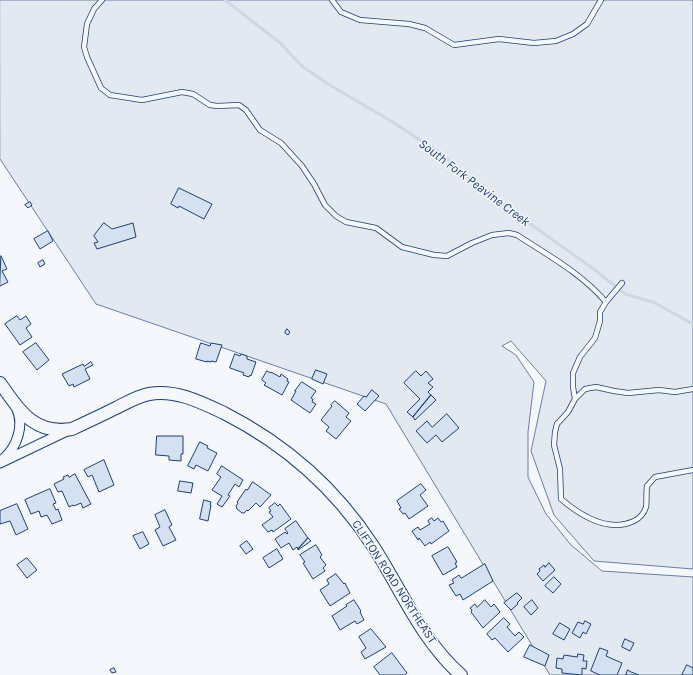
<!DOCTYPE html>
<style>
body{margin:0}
canvas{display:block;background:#f4f7fb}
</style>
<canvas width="693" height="675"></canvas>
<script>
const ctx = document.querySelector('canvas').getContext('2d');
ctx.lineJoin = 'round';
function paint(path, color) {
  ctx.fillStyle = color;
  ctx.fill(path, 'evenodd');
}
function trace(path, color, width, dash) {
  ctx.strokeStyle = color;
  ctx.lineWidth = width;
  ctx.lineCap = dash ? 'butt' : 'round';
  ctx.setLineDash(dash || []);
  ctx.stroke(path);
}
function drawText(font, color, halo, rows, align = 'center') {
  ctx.font = font + ' Karla,sans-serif';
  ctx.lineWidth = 3;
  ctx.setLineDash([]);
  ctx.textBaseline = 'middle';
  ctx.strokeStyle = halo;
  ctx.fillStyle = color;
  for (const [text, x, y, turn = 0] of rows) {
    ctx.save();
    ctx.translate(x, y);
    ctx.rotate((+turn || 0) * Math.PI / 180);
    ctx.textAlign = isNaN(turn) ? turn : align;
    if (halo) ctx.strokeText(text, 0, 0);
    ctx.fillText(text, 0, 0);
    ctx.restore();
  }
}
const green = new Path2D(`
 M0,0H693V569L594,561L554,515L531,451L546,381L511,341L502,346L516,355L534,382L528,432V477L546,514L571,545L602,571L693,577V675H550L386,404L96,304L0,159Z`);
const stream = new Path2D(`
 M225,0L279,42L303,67L333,87L391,121L440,153L499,202L591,267L625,294L653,302L693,324`);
const building = new Path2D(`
 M179,188L212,204L204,219L179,206L178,208L171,204Z
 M30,202L32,205L28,208L25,205Z
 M104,223L112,229L133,223L136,237L97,249L94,243L98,242L94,236Z
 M48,231L53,241L40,249L34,239Z
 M1,256L7,269L2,271L8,282L0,286Z
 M43,260L45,264L40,267L38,263Z
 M17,316L20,320L26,316L31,324L26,328L32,337L20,345L5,324Z
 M287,329L290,332L288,335L285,333Z
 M36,343L49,360L37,370L23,352Z
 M201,343L210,346L211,343L222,345L216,362L211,361V362L207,361V362L196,359Z
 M235,354L240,356L241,354L247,356V359L256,362L251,376L250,375L249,377L243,375L244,373L230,368Z
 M91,362L93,365L85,369L90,379L74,387L73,384L69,386L62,374L83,364L84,366Z
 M316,370L327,374L323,384L312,379Z
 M267,371L271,373V372L280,377L281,374L288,379L287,381L289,382L282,395L264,385L266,383L262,380Z
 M416,371L421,376L426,371L433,379L428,383L433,387L428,392L431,395L413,417L407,412L420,399L404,383Z
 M302,382L316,391L311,398L313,399L312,402L316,404L310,413L291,400L296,391H295Z
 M372,390L379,396L365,411L357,404L364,396L366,397Z
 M431,395L436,400L415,420L413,417Z
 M335,401L349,413L346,417L351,421L336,439L326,431L329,427L321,420L332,406L331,405Z
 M447,414L459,428L442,442L436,435L427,443L416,431L427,421L432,427Z
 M157,436H183V454H181V461L169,460V456L156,455Z
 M200,442L208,446L207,448L217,453L208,471L196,465L194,469L188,466Z
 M104,460L114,485L99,492L92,475L88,477L84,470Z
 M222,466L243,480L239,487L235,484L228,495L230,496L222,507L217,504L222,496L212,490L221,477L217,474Z
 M75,474L91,504L83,508L81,503L74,506L73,505L69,507L62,491L58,492L54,484L64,479L63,477L68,475L69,477Z
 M180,481L193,483L191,493L178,491Z
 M253,482L271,495L260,507L256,503L248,511L247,510L244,513H242L237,509L236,506L238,503L237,502L246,489L247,490Z
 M421,484L426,490L420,495L428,506L409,519L405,513L403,514L399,509L401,508L397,501Z
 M50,489L56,503L53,504L56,510L58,509L62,520L52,524L47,515L41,517L39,511L31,514L25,500Z
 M204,500L211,502L210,505H211L208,521L200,519Z
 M275,503L278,506L280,504L291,519L273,532L272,530L268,532L262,525L273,517L269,512L271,511L269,508Z
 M17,504L28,529L16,535L10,521L0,524V511Z
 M165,510L172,525L169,527L176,540L163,546L155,530L160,527L155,515Z
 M432,518L434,521L438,518L441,522L443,521L449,531L431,544L430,542L425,546L419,538L418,540L412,531L418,527L420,530L430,524L428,521Z
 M296,521L308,538L298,549L297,547L293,550L289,543L281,548L275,539L285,532L287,534L288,533L285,529Z
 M143,532L149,544L140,549L133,536Z
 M308,538L311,541L298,550V549Z
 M247,541L253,549L246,554L240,546Z
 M316,545L322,555L320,557L326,565L323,568L325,571L313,579L303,563L305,562L300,555Z
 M448,547L457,562L455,563L457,567L443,575L432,556Z
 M277,549L283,559L269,568L263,558Z
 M27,558L37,570L27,578L17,565Z
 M549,563L555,570L543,581L537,574L540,571L539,569L544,565L545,567Z
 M485,564L493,581L463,600L460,594L456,596L449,585L454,583L452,580L459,575L461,578Z
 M336,574L344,584L345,583L350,593L330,606L320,590L329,584L327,580Z
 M554,577L561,584L553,593L545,586Z
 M517,593L522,598L517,603L518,604L511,610L504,603Z
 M354,600L361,611L360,612L364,620L357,624L355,621L340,630L332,616L347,606L346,605Z
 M485,600L491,607L494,604L500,612L483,628L471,612L472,610L470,608L475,604L477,607Z
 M532,600L538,608L531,615L524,607Z
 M504,618L510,624L507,627L515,636L519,632L524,637L508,652L495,638L492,640L487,634Z
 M585,621L591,624L586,634L583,632L580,638L572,633L578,622L583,624Z
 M560,623L570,629L564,640L553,634Z
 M371,629L386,647L365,659L361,652L366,648L359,637Z
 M625,639L634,643L630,651L622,647Z
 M530,645L549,655L545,666L524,657Z
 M600,648L608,651L606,656L622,663L617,675H600L591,671Z
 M392,653L407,673L405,675H380L374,667Z
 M578,654L584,655L583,661H587L586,669L582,668V675L562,673V669L556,668L557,658L563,659L564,655L577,657Z
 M687,665L693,668V675H682Z
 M114,668L116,672L112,673L110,670Z
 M628,670L631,672L639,675H626Z`);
const service = new Path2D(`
 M102,0L94,9L87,24L84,47L87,57L101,88L110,95L142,100L182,92L193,94L210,105L217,106L239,105L246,110L260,130L281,143L302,166L314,184L325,205L336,216L346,222L376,228L402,247L434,255L447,256L472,243L492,235L509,233L517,235C549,256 581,273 606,302L600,312V321L595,338L580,357L573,373V387L575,399L568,412L557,424L555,432L554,445L560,469L561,499C581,516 608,533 634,521C640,518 644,514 646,507C647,502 646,492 647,486L655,477L693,470
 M332,0L341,12L360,20L409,24L425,28L454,45L499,39L534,43L556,41L573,34L587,24L601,0
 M606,302L622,283
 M575,399L585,389L596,387L614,391L628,393L659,390L675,392L693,389`);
const minor = new Path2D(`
 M2,460C17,448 25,425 16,407
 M0,463L67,431`);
const tertiary = new Path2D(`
 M0,383C20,411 34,435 72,429C87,422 102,415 116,408C126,403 138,396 149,394C175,389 201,402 224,413C285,444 336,489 373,546C401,589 422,641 461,675`);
const streetNames = [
 ["CLIFTON ROAD NORTHEAST",394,582,57]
];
const waterNames = [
 ["South Fork Peavine Creek",474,183,37]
];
paint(green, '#e3e9f0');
trace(green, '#687fa3', 1);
trace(stream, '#cfd7e4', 3);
paint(building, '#d5e0f0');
trace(building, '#1d3f73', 1);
trace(service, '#1d3f73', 6);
trace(minor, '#1d3f73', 11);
trace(tertiary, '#1d3f73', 14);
trace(service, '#f4f7fb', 4.5);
trace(minor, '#f4f7fb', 9);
trace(tertiary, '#f4f7fb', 12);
drawText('12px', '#1d3f73', '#f4f7fb', streetNames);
drawText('italic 13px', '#1d3f73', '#f4f7fb', waterNames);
</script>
